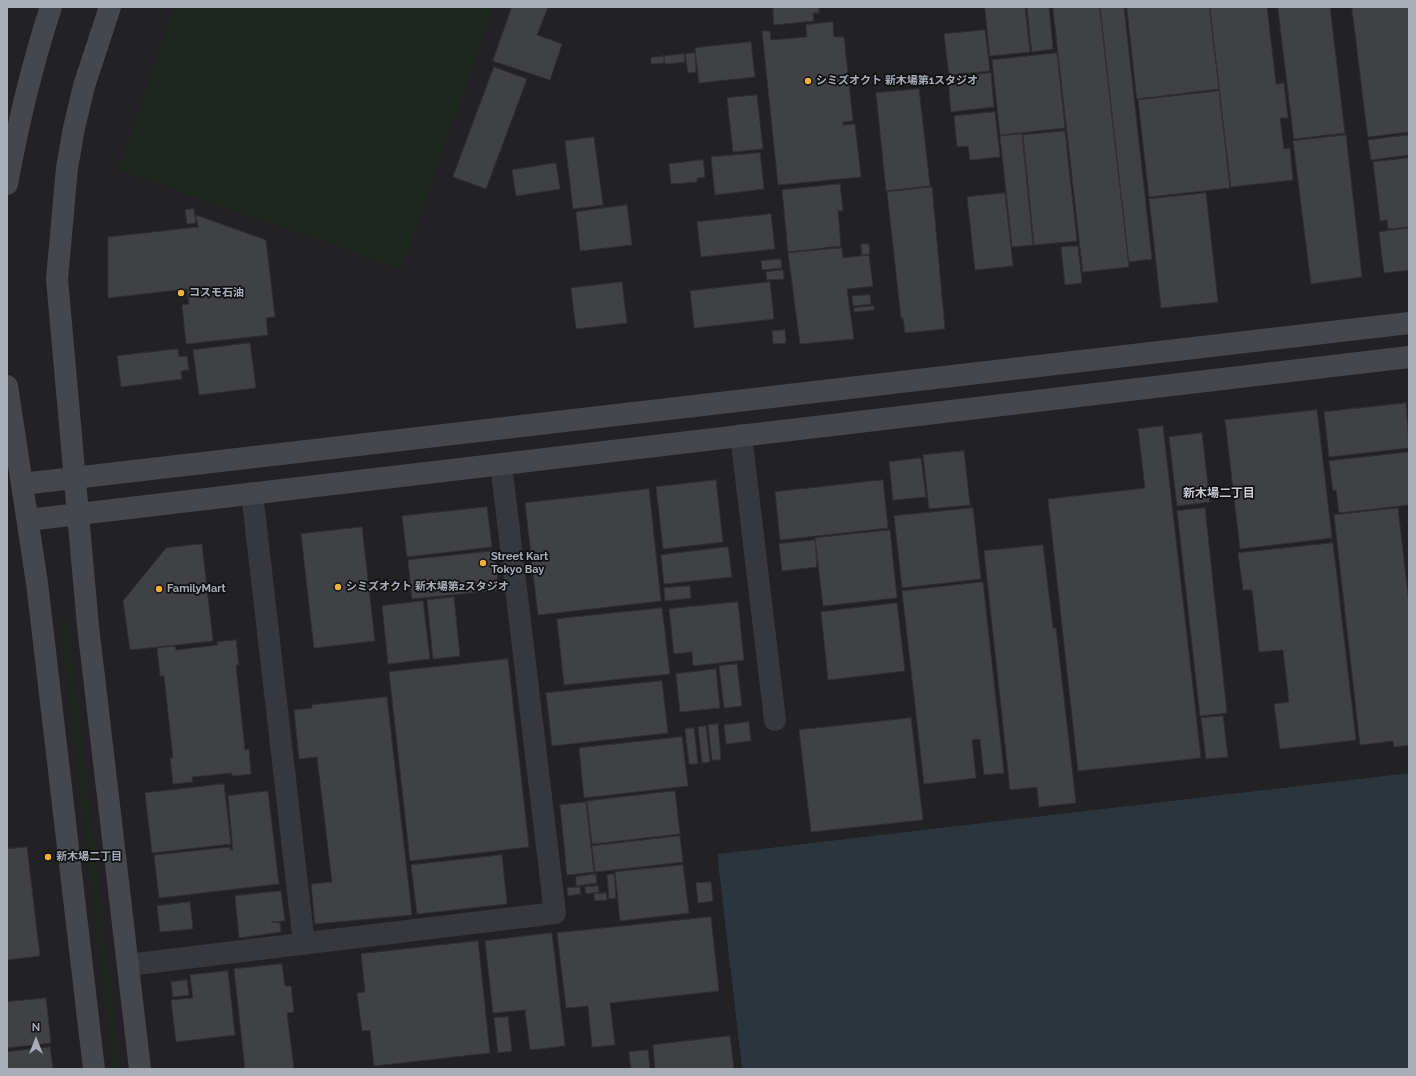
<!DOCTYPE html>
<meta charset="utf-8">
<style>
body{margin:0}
#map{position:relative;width:1416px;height:1076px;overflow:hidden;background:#161618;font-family:Raleway,sans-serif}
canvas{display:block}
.frame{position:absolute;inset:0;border:8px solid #a8adb8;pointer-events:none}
.north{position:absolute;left:16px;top:1020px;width:40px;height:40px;-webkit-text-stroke:3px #111113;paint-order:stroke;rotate:0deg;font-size:11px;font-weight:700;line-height:16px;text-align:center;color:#a8adb8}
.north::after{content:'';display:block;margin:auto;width:14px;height:18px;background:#a8adb8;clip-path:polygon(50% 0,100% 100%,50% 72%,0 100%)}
</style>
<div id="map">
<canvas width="1416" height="1076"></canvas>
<div class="frame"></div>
<div class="north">N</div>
</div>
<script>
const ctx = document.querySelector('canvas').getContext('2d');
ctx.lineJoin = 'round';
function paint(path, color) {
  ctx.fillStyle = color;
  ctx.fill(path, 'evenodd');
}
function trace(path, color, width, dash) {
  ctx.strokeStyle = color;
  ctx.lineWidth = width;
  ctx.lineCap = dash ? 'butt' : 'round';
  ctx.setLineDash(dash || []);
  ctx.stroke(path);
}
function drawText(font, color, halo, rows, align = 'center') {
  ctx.font = font + ' Raleway,"Noto Sans JP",sans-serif';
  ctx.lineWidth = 3.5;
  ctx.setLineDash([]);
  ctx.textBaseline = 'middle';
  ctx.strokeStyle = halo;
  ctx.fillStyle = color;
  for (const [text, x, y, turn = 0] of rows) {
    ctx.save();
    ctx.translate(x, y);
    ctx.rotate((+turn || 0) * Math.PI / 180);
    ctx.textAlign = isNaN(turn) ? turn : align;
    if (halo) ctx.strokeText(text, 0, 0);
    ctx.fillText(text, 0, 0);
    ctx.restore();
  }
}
const built = new Path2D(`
 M7,7H1409V773L717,854L742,1069H7Z`);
const green = new Path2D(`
 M175,7H494L402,269L118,170Z
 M69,621L121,1069H113L60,622Z`);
const water = new Path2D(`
 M1409,773V1069H742L717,854Z`);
const building = new Path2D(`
 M512,7H548L537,35L562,44L550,80L493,61Z
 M773,7H819V13H813L814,21L774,25Z
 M985,7H1025L1030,52L990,56Z
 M1027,7H1049L1053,49L1032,52Z
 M1053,7H1100L1129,267L1083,272Z
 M1100,7H1124L1152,259L1129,262Z
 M1127,7H1209L1219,89L1137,99Z
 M1210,7H1267L1276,84L1284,83L1288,118H1280L1284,149L1290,148L1293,180L1231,187Z
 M1278,7H1330L1345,133L1294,139Z
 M1352,7H1409V132L1368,137Z
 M833,22L834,37H844L853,121L843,122V125L855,124L861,177L778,185L762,31H770L771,40L807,37L806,25Z
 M985,30L990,71L949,75L944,34Z
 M751,42L755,77L699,83L695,48Z
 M695,53L696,72L688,73L685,54Z
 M1057,53L1065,128L1000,135L992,60Z
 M684,54L685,62L665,64L664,56Z
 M664,56V63L651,64V58Z
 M494,67L527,79L486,189L453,177Z
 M991,73L994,107L951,112L948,78Z
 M919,89L930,186L886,191L876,93Z
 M1219,91L1230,188L1149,197L1138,100Z
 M757,95L763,149L733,152L727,98Z
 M995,112L1000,157L970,160L968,146L957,147L954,116Z
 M1065,131L1077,241L1034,245L1023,135Z
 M1022,134L1033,245L1012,247L1000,136Z
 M1346,135L1362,277L1311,284L1293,141Z
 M1409,135V155L1371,160L1368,140Z
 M594,137L603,205L573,209L565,141Z
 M760,153L764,189L715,195L711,157Z
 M1409,158V227L1388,229L1387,220L1380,221L1373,162Z
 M703,160L705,177L697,178V182L671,184L669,164Z
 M556,163L560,189L516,196L512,170Z
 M840,184L843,211H838L841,246L788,252L782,190Z
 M932,187L945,329L905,333L903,318H901L887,192Z
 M1005,193L1013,266L975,270L967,197Z
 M1206,193L1218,302L1161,308L1149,199Z
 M627,205L632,245L580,251L576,212Z
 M194,209L196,223L187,224L185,210Z
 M771,214L775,249L701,257L697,222Z
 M196,215L266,240L275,317L266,318L268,335L186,344L182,305L189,304L187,289L108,298V237L198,227Z
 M1409,228V270L1384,273L1379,232Z
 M861,244H869L870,254L862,255Z
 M1078,246L1082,283L1065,285L1061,247Z
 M842,248L843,258L869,255L873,286L847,289L854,339L800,344L788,253Z
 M781,259L782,268L762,270L761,261Z
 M783,270L784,279L767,280L766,272Z
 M622,282L627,323L576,329L571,288Z
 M770,282L774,319L694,328L690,291Z
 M870,295L871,304L853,306L852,296Z
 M874,306V310L854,312V308Z
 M785,330L786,343L773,344L772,331Z
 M250,343L256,388L199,395L193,350Z
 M178,349L179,357L187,356L189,370L181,371L182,379L121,387L117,356Z
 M1406,403L1409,448L1329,457L1324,412Z
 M1317,410L1332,538L1240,549L1225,420Z
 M1163,426L1201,758L1078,771L1048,499L1145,488L1138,429Z
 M1202,433L1210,502L1177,506L1169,437Z
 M964,451L970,505L929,509L923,455Z
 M1409,452V505L1339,513L1336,490L1333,491L1329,461Z
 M921,458L926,497L893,500L889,462Z
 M716,480L723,542L663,549L656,487Z
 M883,480L888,528L780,540L775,492Z
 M649,489L661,601L538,615L525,503Z
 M487,507L492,547L407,557L402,516Z
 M973,508L981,579L902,588L894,516Z
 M1205,508L1227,713L1200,716L1177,511Z
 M1398,508L1409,604V745L1394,747L1393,741L1360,745L1334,515Z
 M362,527L375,641L314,648L301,534Z
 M890,530L897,598L823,606L815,538Z
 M815,540L817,567L782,571L779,544Z
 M1333,543L1356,740L1280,749L1274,704L1289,702L1283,650L1259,652L1252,590H1243L1238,553Z
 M202,544L213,641L130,650L123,601L166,548Z
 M1043,545L1053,628H1056L1076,803L1039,807L1037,787L1010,790L984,551Z
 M728,547L732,577L664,584L661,555Z
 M494,551L499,590L412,599L408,560Z
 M983,582L1004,773L984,775L980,739L972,740L976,778L924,784L902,591Z
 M690,586L691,598L665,601L664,588Z
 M454,597L460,656L433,659L427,600Z
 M423,601L430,659L388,664L382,606Z
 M738,602L744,660L693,666L692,652L674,654L669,609Z
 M897,603L905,671L828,680L821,612Z
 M662,608L670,674L564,685L557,619Z
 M236,640L239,665H236L245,750L249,749L251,774L232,776V773L192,777L193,782L173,784L170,758H173L164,676H160L157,648L175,646L176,650L218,645L217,642Z
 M508,659L529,847L410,861L389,672Z
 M737,664L742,706L724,708L719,666Z
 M716,669L720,708L680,712L676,674Z
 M662,681L668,733L552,746L546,693Z
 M387,697L412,915L315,924L311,884L332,882L317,757L299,759L294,710L312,708V705Z
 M1223,716L1228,757L1206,759L1201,718Z
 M911,718L923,820L811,832L799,730Z
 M749,722L751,741L726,744L724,725Z
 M718,724L721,760H712L708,725Z
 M706,726L710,762L702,763L698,727Z
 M694,728L698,764H689L685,729Z
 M682,737L688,786L584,798L579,748Z
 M224,784L231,844L152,853L145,793Z
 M268,791L279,884L159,898L154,855L230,847V850H233L228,796Z
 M675,791L680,834L592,844L587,801Z
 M586,802L594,872L567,875L560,805Z
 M680,836L683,862L595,872L592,846Z
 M27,847L40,956L7,960V849Z
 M502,855L507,904L417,914L411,865Z
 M683,865L689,913L620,921L615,872Z
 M596,874L597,883L576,886V877Z
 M614,874L616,898L609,899L607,875Z
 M711,882L713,901L698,903L696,883Z
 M598,886L599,892L586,894L585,887Z
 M580,887L581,894L568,896L567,888Z
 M281,891L285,921L271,922L280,923L281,932L239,938L235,896Z
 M606,893L607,900L595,901L594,894Z
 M190,902L193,929L160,932L157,906Z
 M711,917L719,991L610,1003L615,1045L592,1047L588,1006L566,1008L557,933Z
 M552,933L565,1046L530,1050L525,1010L493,1013L485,941Z
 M478,941L490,1053L374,1066L370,1030L362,1031L357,993L365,992L361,954Z
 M282,964L285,986H291L294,1012L287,1013L294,1069H245L234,969Z
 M228,971L235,1035L176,1042L171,1000L193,998L190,975Z
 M187,980L189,995L173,997L171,982Z
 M46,998L51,1043L7,1048V1002Z
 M508,1017L512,1051L498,1053L494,1018Z
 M730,1036L734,1069H655L653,1045Z
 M50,1047L53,1069H7V1052Z
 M648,1050L650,1069H631L629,1052Z`);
const street = new Path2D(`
 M741,435L775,720
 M252,493L304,944
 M128,965L555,913L501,464`);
const secondary = new Path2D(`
 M110,7L84,86L74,128L67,168L57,279L88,626L140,1069
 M7,184C18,124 32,65 51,7
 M7,386L37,583L94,1069
 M22,484L1409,323
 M28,520L1409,357`);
const markers = [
 [808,81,4,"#f2b134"],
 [181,293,4,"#f2b134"],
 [483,563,4,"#f2b134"],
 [338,587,4,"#f2b134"],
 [159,589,4,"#f2b134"],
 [48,857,4,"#f2b134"]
];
const poiNames = [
 ["シミズオクト 新木場第1スタジオ",816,81],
 ["コスモ石油",189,293],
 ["Street Kart",491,557],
 ["Tokyo Bay",491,570],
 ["シミズオクト 新木場第2スタジオ",346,587],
 ["FamilyMart",167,589],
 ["新木場二丁目",56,857]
];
const neighbourhoodNames = [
 ["新木場二丁目",1219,493]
];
paint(built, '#222225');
paint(green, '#1e261f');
paint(water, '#2c353c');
paint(building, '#404145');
trace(building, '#303034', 1);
trace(street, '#37383d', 22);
trace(secondary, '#45474d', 22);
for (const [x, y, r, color] of markers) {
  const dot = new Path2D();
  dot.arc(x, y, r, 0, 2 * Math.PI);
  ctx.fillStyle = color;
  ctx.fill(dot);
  trace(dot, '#111113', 1.5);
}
drawText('bold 11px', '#a8adb8', '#111113', poiNames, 'left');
drawText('bold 12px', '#c9ccd4', '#111113', neighbourhoodNames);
</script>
